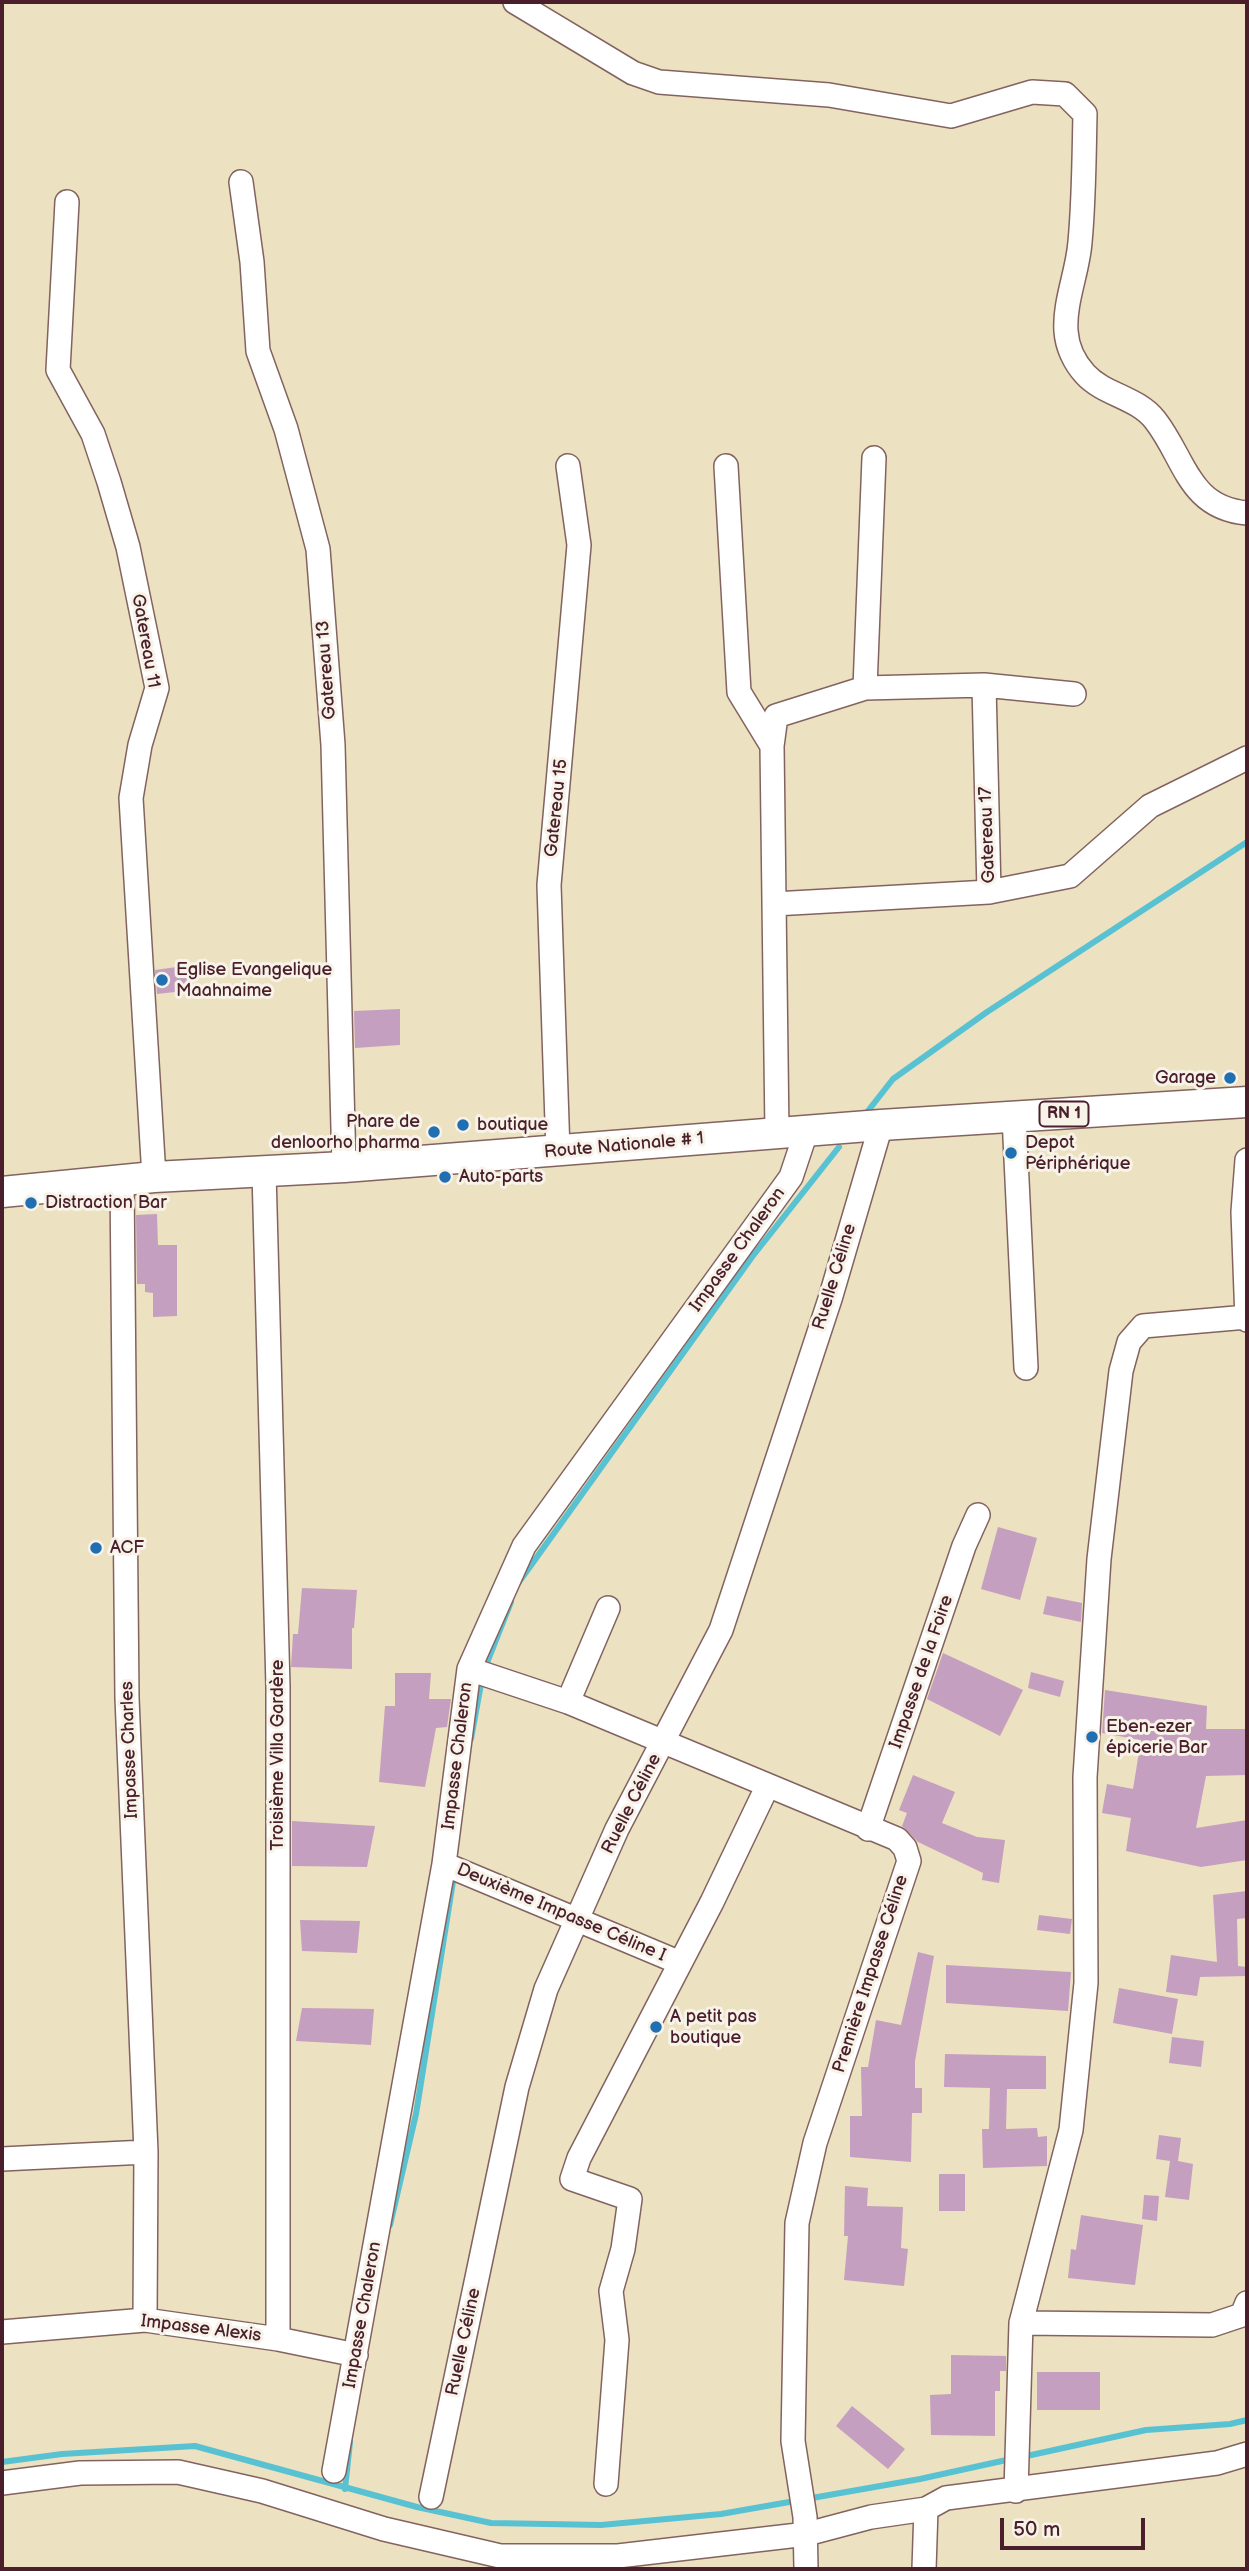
<!DOCTYPE html>
<meta charset="utf-8">
<style>
body{margin:0}
#map{position:relative;width:1249px;height:2571px;overflow:hidden;background:#ece1c0;font-family:"Balsamiq Sans",sans-serif}
canvas{display:block}
.frame{position:absolute;inset:0;border:4px solid #4a1f2b;pointer-events:none}
.scale{position:absolute;left:1000px;top:2518px;width:145px;height:32px;box-sizing:border-box;border:4px solid #4a1f2b;border-top:0;padding-left:9px;font-size:21px;line-height:24px;white-space:nowrap;color:#4a1f2b;-webkit-text-stroke:5px #f7f3e8;paint-order:stroke}
</style>
<div id="map">
<canvas width="1249" height="2571"></canvas>
<div class="frame"></div>
<div class="scale">50 m</div>
</div>
<script>
const ctx = document.querySelector('canvas').getContext('2d');
ctx.lineJoin = 'round';
function trace(path, color, width, dash) {
  ctx.strokeStyle = color;
  ctx.lineWidth = width;
  ctx.lineCap = dash ? 'butt' : 'round';
  ctx.setLineDash(dash || []);
  ctx.stroke(path);
}
function paint(path, color) {
  ctx.fillStyle = color;
  ctx.fill(path, 'evenodd');
}
function drawText(font, color, halo, rows, align = 'center') {
  ctx.font = font + ' "Balsamiq Sans",sans-serif';
  ctx.lineWidth = 6;
  ctx.setLineDash([]);
  ctx.textBaseline = 'middle';
  ctx.strokeStyle = halo;
  ctx.fillStyle = color;
  for (const [text, x, y, turn = 0] of rows) {
    ctx.save();
    ctx.translate(x, y);
    ctx.rotate((+turn || 0) * Math.PI / 180);
    ctx.textAlign = isNaN(turn) ? turn : align;
    if (halo) ctx.strokeText(text, 0, 0);
    ctx.fillText(text, 0, 0);
    ctx.restore();
  }
}
const stream = new Path2D(`
 M864,1116L893,1079L987,1012L1247,842
 M519,1582L752,1257L839,1147
 M471,1739L483,1673L511,1602
 M390,2225L416,2114L454,1875
 M1022,2457L1146,2430L1230,2424L1247,2420
 M2,2462L62,2454L195,2446L417,2507L491,2523L601,2525L721,2514L920,2479L1011,2459
 M345,2489L350,2442`);
const building = new Path2D(`
 M191,965L193,990L157,994L155,970Z
 M400,1009V1045L355,1048L354,1011Z
 M157,1214L158,1245H177V1316L153,1317V1293L145,1292V1284H137L136,1215Z
 M998,1527L1037,1538L1020,1600L981,1589Z
 M302,1588L357,1590L354,1628H352V1669L291,1667L293,1634H298Z
 M1047,1596L1082,1603L1081,1622L1043,1614Z
 M943,1653L1023,1690L1000,1736L927,1699Z
 M1031,1672L1064,1681L1060,1697L1028,1688Z
 M395,1673H431L429,1699H451L447,1727L436,1728L425,1787L379,1782L385,1706H395Z
 M1105,1690L1207,1706L1206,1729H1247V1775L1206,1776L1196,1828L1247,1820V1860L1201,1867L1126,1851L1131,1818L1102,1813L1107,1784L1133,1789L1141,1740L1102,1733Z
 M913,1775L955,1792L942,1823L977,1837L1005,1840L999,1883L982,1880L983,1873L918,1842L902,1826L907,1813L899,1810Z
 M292,1821L375,1826L367,1867L292,1866Z
 M1247,1891V1918L1237,1919L1238,1966L1247,1967V1976L1200,1977L1197,1996L1166,1992L1171,1955L1217,1962L1213,1895Z
 M1039,1915L1072,1919L1070,1934L1037,1930Z
 M300,1920L360,1921L357,1953L302,1951Z
 M918,1952L934,1956L915,2061V2088H922V2113H912L911,2162L850,2157V2116H862L861,2067H868L876,2020L901,2025Z
 M946,1965L1071,1972L1068,2011L946,2003Z
 M1119,1988L1178,1999L1172,2034L1113,2023Z
 M302,2008L374,2009L371,2045L296,2041Z
 M1172,2037L1204,2041L1201,2067L1169,2063Z
 M945,2054L1046,2056V2089H1007L1006,2129L1037,2128L1038,2137L1047,2136V2166L983,2168L982,2129H989L990,2088L944,2087Z
 M1159,2135L1181,2138L1178,2161L1193,2164L1189,2200L1165,2197L1170,2161L1156,2159Z
 M939,2174H965V2211H939Z
 M845,2186L868,2188L867,2206L903,2207L901,2248L908,2249L904,2286L844,2280L848,2236H844Z
 M1144,2195L1159,2196L1157,2221L1142,2219Z
 M1081,2215L1143,2225L1135,2285L1068,2278L1071,2249L1076,2250Z
 M951,2355L1006,2356V2371H1000V2391H995V2436L931,2435L930,2395L951,2394Z
 M1037,2372H1100V2410H1037Z
 M852,2406L905,2449L888,2469L836,2426Z`);
const minor = new Path2D(`
 M515,2L633,73L659,82L829,95L951,116L1032,92L1065,94L1085,114C1084,157 1084,200 1080,242C1078,271 1064,302 1066,331C1067,346 1074,362 1085,374C1104,395 1137,397 1155,420C1185,458 1188,508 1247,513
 M241,182L252,262L258,351L286,429L318,549L333,745L344,1167
 M67,202L58,370L93,434L109,482L128,547L157,688L140,745L131,798L154,1177
 M726,466L739,692L772,746
 M984,685L1074,694
 M865,688L874,458
 M774,904L989,892
 M1014,1117L1026,1368
 M777,1134L772,746L776,716L865,688L984,685L989,892L1070,876L1150,806L1247,758
 M558,1152L549,885L579,545L568,466
 M1247,1160L1243,1212L1247,1320
 M264,1172L278,1687V2339
 M122,1181L127,1698L146,2152L145,2320
 M469,1669L568,1702L897,1839L905,1848L909,1861L815,2143L797,2223L793,2441L805,2517L806,2569
 M568,1702L608,1608
 M868,1829L964,1546L978,1515
 M444,1864L678,1962
 M2,2159L146,2152
 M1021,2323L1212,2325L1242,2315L1247,2303
 M2,2332L145,2320L278,2339L356,2355
 M334,2471L444,1864L469,1669L524,1546L791,1177L806,1132
 M2,2483L80,2473L178,2472L262,2491L384,2529L500,2556H618L807,2534L871,2517L926,2509L946,2498L1217,2463L1247,2454
 M606,2484L617,2340L611,2291L623,2249L630,2199L572,2179L579,2158L712,1902L767,1787
 M1016,2491L1021,2323L1071,2130L1086,1983L1085,1777L1099,1559L1121,1371L1129,1342L1143,1326L1247,1317
 M431,2497L517,2087L546,1989L617,1829L721,1630L830,1299L881,1125
 M924,2569L926,2509`);
const major = new Path2D(`
 M2,1192L154,1177L344,1167L881,1125L1247,1102`);
const markers = [
 [162,980,7,"#1f6fb2"],
 [1230,1078,7,"#1f6fb2"],
 [463,1125,7,"#1f6fb2"],
 [434,1132,7,"#1f6fb2"],
 [1011,1153,7,"#1f6fb2"],
 [445,1177,7,"#1f6fb2"],
 [31,1203,7,"#1f6fb2"],
 [96,1548,7,"#1f6fb2"],
 [1092,1737,7,"#1f6fb2"],
 [656,2027,7,"#1f6fb2"]
];
const shields = [
 [1064,1114,49]
];
const shieldNames = [
 ["RN 1",1064,1114]
];
const streetNames = [
 ["Gatereau 11",145,641,80],
 ["Gatereau 13",327,670,-94],
 ["Gatereau 15",557,808,-84],
 ["Gatereau 17",988,835,-92],
 ["Route Nationale # 1",624,1146,-5],
 ["Impasse Chaleron",738,1250,-54],
 ["Ruelle Céline",835,1277,-73],
 ["Impasse de la Foire",922,1672,-71],
 ["Impasse Charles",130,1750,-92],
 ["Troisième Villa Gardère",278,1755,-90],
 ["Impasse Chaleron",458,1756,-83],
 ["Ruelle Céline",632,1804,-63],
 ["Deuxième Impasse Céline I",561,1913,23],
 ["Première Impasse Céline",871,1974,-72],
 ["Impasse Chaleron",363,2315,-80],
 ["Impasse Alexis",201,2329,7],
 ["Ruelle Céline",464,2342,-78]
];
const poiNames = [
 ["Eglise Evangelique",176,970],
 ["Maahnaime",176,991],
 ["Garage",1216,1078,"right"],
 ["Phare de",420,1122,"right"],
 ["denloorho pharma",420,1143,"right"],
 ["boutique",477,1125],
 ["Depot",1025,1143],
 ["Périphérique",1025,1164],
 ["Auto-parts",459,1177],
 ["Distraction Bar",45,1203],
 ["ACF",110,1548],
 ["Eben-ezer",1106,1727],
 ["épicerie Bar",1106,1748],
 ["A petit pas",670,2017],
 ["boutique",670,2038]
];
trace(stream, '#58c2d3', 6);
paint(building, '#c59fbf');
trace(minor, '#83635f', 26);
trace(major, '#83635f', 33);
trace(minor, '#fff', 23);
trace(major, '#fff', 30);
for (const [x, y, r, color] of markers) {
  const dot = new Path2D();
  dot.arc(x, y, r, 0, 2 * Math.PI);
  ctx.fillStyle = color;
  ctx.fill(dot);
  trace(dot, '#f7f3e8', 2.5);
}
for (const [x, y, w] of shields) {
  const box = new Path2D();
  box.roundRect(x - w / 2, y - 12.5, w, 25, 5);
  ctx.fillStyle = '#f7f3e8';
  ctx.fill(box);
  trace(box, '#4a1f2b', 2);
}
drawText('bold 16px', '#4a1f2b', null, shieldNames);
drawText('18px', '#4a1f2b', '#f7f3e8', streetNames);
drawText('18px', '#4a1f2b', '#f7f3e8', poiNames, 'left');
</script>
